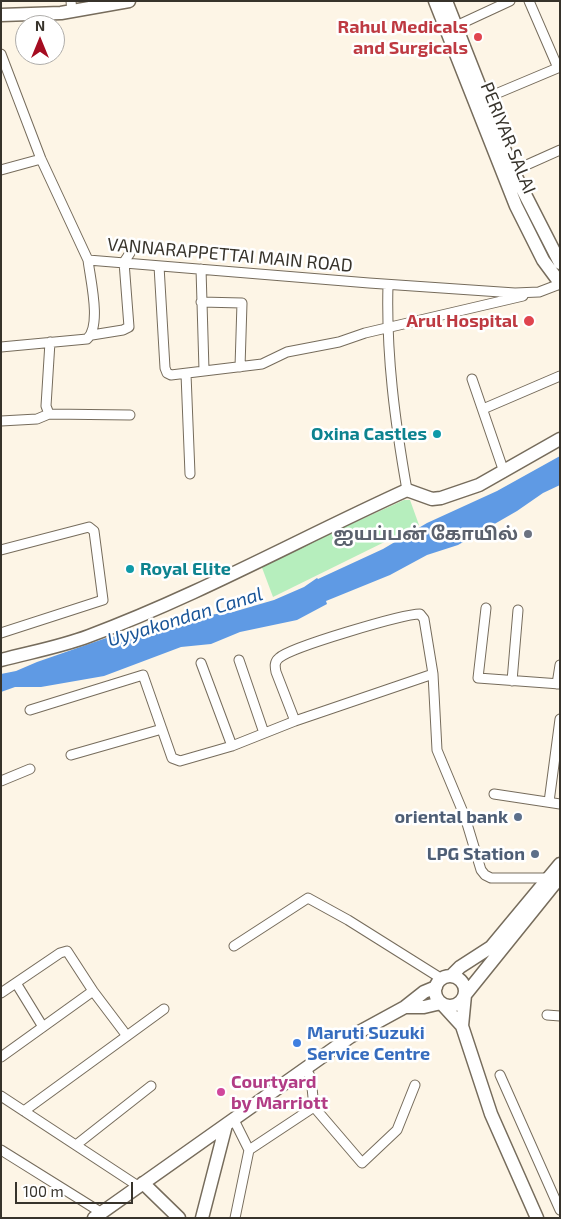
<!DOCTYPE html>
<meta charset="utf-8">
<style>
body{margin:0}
#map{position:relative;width:561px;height:1219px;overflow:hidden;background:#fdf5e6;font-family:"Exo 2",sans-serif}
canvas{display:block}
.frame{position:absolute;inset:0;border:2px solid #37332b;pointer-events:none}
.north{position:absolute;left:15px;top:15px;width:50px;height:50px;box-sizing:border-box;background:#fff;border:1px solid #afadaa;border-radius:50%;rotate:0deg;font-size:14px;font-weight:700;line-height:20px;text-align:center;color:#37332b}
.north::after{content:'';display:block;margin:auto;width:18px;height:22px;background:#a50c21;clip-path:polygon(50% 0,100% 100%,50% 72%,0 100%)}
.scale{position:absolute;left:15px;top:1182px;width:118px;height:22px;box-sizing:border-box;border:2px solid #37332b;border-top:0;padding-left:6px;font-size:15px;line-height:18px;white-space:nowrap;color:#37332b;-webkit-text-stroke:4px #fff;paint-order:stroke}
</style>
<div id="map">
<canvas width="561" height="1219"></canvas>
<div class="frame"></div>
<div class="north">N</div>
<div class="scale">100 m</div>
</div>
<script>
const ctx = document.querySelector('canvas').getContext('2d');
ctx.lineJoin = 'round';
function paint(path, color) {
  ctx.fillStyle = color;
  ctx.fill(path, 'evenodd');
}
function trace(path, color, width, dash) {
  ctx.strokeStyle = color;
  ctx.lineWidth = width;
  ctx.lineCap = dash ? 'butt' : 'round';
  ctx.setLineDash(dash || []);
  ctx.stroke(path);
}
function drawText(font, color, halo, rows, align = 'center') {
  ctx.font = font + ' "Exo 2","Noto Sans Tamil",sans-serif';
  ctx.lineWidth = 5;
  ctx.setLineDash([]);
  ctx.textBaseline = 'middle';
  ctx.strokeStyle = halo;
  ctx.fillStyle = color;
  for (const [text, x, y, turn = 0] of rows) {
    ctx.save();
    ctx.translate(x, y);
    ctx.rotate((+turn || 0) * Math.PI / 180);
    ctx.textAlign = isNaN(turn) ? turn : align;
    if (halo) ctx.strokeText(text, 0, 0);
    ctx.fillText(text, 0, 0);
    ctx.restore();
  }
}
const green = new Path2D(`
 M404,500H410L419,525L273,597L261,565Z`);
const water = new Path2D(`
 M560,456V485L543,493L517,511L458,545L427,555L390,575L326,601L327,604L297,620L240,632L211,644L181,647L104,676L41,687H15L1,692V674L16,671L37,662L109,637L126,636L200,616L233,612L274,600L304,587L317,578L318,579L383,549L427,523L497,491Z`);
const street = new Path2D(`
 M71,1L72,12
 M529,1L558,68
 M456,26L510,1
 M1,54L41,159L88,260L369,283L515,293L539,292L560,284
 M479,101L560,67
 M1,170L41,159
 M513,171L560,150
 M159,266L165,368L167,373L171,375L262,364L287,352L339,342L365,333L523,296
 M201,269L204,370
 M388,285C386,354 395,422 407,490
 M201,302L242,303L240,367
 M92,335L123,330L129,327L124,262L130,253
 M50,342L46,406L49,414L130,415
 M1,347L87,339C102,326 90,278 88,260
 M186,374L190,474
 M472,379L504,472
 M483,409L560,376
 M1,421L37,419L49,414
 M1,550L89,527L94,531L103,600L1,633
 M486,608L478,678L560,684
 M239,660L264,733
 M201,663L232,746
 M512,681L518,610
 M557,684L560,665
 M30,710L143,675L172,758L180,761L232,746L295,721L433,674L437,750L465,817L481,870L485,875L491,878H549
 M295,721L276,672C275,667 274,662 279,658C291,647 403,614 420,614L424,619L433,674
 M71,755L162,729
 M1,781L30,769
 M494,794L560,804
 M549,802L560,719
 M234,946L308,898L348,920L442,979
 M16,983L43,1027
 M1,993L60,953L67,951L93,991L127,1036
 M547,1015L560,1016
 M1,1057L93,991
 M306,1069L311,1078L314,1107
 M500,1075L560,1210
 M1,1096L138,1186
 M24,1111L164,1009
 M234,1120L249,1150L235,1218
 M76,1145L151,1086
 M1,1150L102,1213
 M249,1150L314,1107L362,1163L397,1130L415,1085`);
const secondary = new Path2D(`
 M435,1L516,206L543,260L560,283
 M446,1L513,171L560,263
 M1,15L61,13L129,1
 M1,660C31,652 60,647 89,636C199,595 301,538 407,490L432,499L441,498L479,485L560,439
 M451,976L460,967L491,947L560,864
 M435 991a15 15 0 1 1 30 0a15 15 0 1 1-30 0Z
 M405,1007H424L441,1003L462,1026
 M143,1183L179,1218
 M94,1218L350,1037L405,1007L424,992L436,987
 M202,1218L226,1125
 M537,1218L491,1114L462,1026L465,995L560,877`);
const markers = [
 [478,37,5,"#e0444e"],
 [529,321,6,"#e0444e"],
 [437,434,5,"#0f9aa8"],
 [528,534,5,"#6b7280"],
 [130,569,5,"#0f9aa8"],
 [518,817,5,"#5c6f8a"],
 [535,854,5,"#5c6f8a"],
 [297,1043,5,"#3f7fe0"],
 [221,1092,5,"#d1479c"]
];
const healthNames = [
 ["Rahul Medicals",468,27],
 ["and Surgicals",468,48],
 ["Arul Hospital",518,321]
];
const streetNames = [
 ["PERIYAR SALAI",508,138,68],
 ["VANNARAPPETTAI MAIN ROAD",230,255,5]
];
const cultureNames = [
 ["Oxina Castles",427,434],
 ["Royal Elite",140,569,"left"]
];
const worshipNames = [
 ["ஐயப்பன் கோயில்",518,534]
];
const serviceNames = [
 ["oriental bank",508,817],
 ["LPG Station",525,854]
];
const shopNames = [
 ["Maruti Suzuki",307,1033],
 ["Service Centre",307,1054]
];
const hotelNames = [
 ["Courtyard",231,1082],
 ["by Marriott",231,1103]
];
const waterNames = [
 ["Uyyakondan Canal",185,617,-17]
];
paint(green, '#b6eebd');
paint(water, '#5f9ae4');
trace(street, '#766c5c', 11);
trace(secondary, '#766c5c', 15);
trace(street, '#fff', 9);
trace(secondary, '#fff', 12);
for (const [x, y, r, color] of markers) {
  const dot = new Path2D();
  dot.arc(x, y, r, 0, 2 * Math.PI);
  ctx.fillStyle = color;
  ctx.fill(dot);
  trace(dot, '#fff', 2);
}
drawText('bold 18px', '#be3a42', '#fff', healthNames, 'right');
drawText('18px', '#37332b', '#fff', streetNames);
drawText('bold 18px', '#0d838f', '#fff', cultureNames, 'right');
drawText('bold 18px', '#5b616d', '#fff', worshipNames, 'right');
drawText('bold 18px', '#4e5e75', '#fff', serviceNames, 'right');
drawText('bold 18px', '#366cbe', '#fff', shopNames, 'left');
drawText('bold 18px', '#b23c85', '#fff', hotelNames, 'left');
drawText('italic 19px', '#185497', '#fff', waterNames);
</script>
